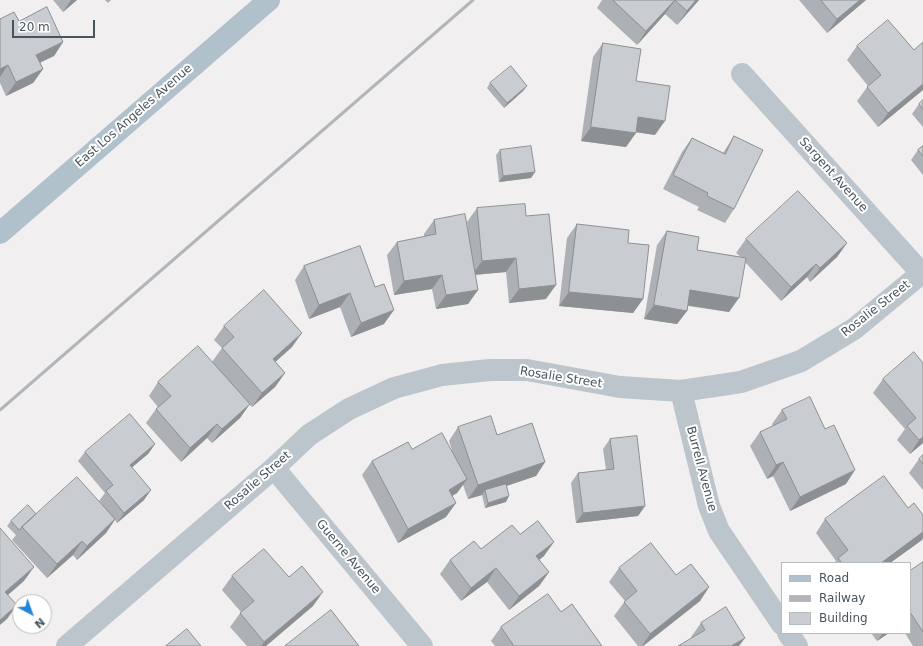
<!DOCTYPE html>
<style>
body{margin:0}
#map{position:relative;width:923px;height:646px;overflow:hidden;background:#f1efef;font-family:"DejaVu Sans",sans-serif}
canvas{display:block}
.legend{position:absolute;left:781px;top:562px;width:130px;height:72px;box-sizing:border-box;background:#fff;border:1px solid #b6bbbd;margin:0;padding:5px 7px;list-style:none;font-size:12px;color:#48545b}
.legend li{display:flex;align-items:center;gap:8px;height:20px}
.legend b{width:20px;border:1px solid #b6bbbd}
.north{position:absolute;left:12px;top:594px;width:40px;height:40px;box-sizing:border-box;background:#fff;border:1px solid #b6bbbd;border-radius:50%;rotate:139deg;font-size:11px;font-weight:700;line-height:16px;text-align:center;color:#48545b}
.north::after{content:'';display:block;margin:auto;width:14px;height:18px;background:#2585d5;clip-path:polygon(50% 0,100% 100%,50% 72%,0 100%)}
.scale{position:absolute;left:12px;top:20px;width:83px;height:18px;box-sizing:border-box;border:2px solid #48545b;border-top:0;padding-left:5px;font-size:12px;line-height:14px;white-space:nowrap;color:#48545b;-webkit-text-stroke:3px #fff;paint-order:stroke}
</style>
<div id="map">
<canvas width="923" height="646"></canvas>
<ul class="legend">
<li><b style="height:5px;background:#b1c1cc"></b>Road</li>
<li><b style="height:5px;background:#b2b5b9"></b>Railway</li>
<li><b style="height:11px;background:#c9cdd1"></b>Building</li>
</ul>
<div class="north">N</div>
<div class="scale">20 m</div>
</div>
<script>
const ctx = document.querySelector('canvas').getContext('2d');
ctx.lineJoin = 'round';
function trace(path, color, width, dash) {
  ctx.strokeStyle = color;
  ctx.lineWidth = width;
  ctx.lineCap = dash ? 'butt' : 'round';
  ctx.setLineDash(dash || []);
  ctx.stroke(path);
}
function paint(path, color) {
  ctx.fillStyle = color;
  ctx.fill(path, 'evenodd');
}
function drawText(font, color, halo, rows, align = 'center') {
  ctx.font = font + ' "DejaVu Sans",sans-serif';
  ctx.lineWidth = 4;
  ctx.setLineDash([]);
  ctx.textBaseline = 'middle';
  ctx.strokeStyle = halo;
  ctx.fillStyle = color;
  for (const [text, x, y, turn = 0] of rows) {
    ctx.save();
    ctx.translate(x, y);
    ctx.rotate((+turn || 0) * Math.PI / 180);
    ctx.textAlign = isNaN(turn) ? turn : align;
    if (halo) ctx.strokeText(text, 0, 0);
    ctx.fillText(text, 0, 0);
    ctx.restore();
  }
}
const minor = new Path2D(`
 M742,74L923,275
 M681,391L709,506L719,531L782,624
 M274,468L422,646
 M788,633L797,646
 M67,646L274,468L309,435L349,409L394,388L442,375L490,370H527L620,387L681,391L741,382L801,361L854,329L923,272`);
const primary = new Path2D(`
 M0,233L269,0`);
const rail = new Path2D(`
 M0,410L473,0`);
const wall = new Path2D(`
 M53,0H77L63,12Z
 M105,0H111L108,3Z
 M602,0H699L677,25L665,14L637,45L597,8Z
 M799,0H866L827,33Z
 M0,19L19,21L63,42L54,56L40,62L43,69L33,83L6,96L0,83Z
 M923,42V90L878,127L857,101L868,86L847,60L857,46L914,50Z
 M603,43L636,81L655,135L636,132L626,147L581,141L593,57Z
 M490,83L527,86L523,91L504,108L487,88Z
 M923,100V127L912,114L919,104Z
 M734,136V209L725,223L697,210L699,207L663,189L682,152L692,138L723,153Z
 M923,146V175L911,160L918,150Z
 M500,150L535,172L531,178L499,182L496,155Z
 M477,208L526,216L546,299L509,303L506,272L475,275L478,290L468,304L436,309L432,289L394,295L387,255L397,242L424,237V234L434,220L468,233L467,222Z
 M577,224L628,243L643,299L633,313L559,306L567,238Z
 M667,231L697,250L741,257L736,253L746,239L847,243L837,257L810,282L807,277L781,301L745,262L729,312L688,306L687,311L677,324L644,319L657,245Z
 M360,246L384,324L351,337L340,307L309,319L295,280L304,266Z
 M224,326L292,347L275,362L285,373L275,387L252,407L249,404L240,418L212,443L207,438L181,462L146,423L156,409L158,407L149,396L158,382L212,362L222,348L214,340Z
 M923,363V443L910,454L897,440L905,429L873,393L883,379Z
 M782,410L846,484L790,511L773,476L767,479L750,446L760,432L773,426L772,424Z
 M458,427L497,435L545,462L536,476L506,486V502L485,508L482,495L468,499L463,485L457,493L452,496L446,517L398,543L362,475L372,461L412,449L452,450L449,441Z
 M610,439L645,506L638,516L576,523L571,483L578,473L606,470L603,449Z
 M155,444L148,454L132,467L144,500L117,523L115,520L106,533L77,560L73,555L47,578L12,540L16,535L7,526L11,521L36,514L105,508L99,501L105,493L78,461L85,452Z
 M923,455V490L909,473L919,459Z
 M908,508L923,515V538L922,540L890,563H834L836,561L816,533L825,519Z
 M520,534L544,556L539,560L549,572L539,586L509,610L487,582L461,601L440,574L450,560Z
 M923,562V646H913L905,633H910V571Z
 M619,568L676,575L709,587L700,601L643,646H638L614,616L625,601L609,582Z
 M232,576L289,577L313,606L266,646H247L230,627L241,612L222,590Z
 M561,612L602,646H495L491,641L501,627Z
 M701,623L739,646L692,638L691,637Z
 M871,633H889L877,641Z`);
const shadedWall = new Path2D(`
 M71,0H77L63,12Z
 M675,0L665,14L637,45L646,31Z
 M696,0H699L677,25L687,11Z
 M860,0H866L827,33L837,19Z
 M63,42L54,56L27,69L36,55Z
 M8,65L0,77V69Z
 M43,69L33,83L6,96L16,82Z
 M923,84V90L878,127L888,113Z
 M527,86L523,91L504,108L507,103Z
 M638,117L665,121L655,135L628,131Z
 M591,127L636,133L626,147L581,141Z
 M535,172L531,178L499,182L503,176Z
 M847,243L837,257L810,282L820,268Z
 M516,258L506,272L472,275L482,261Z
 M816,264L807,277L781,301L791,287Z
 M442,275L432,289L394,295L404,281Z
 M556,285L546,299L509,303L519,289Z
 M478,290L468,304L436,309L446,295Z
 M690,290L739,298L729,312L680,304Z
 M569,292L643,299L633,313L559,306Z
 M350,293L340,307L309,319L319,305Z
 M654,305L687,311L677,324L644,319Z
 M394,310L384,324L351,337L361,323Z
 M302,333L292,347L263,373L273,359Z
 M285,373L275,387L252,407L262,393Z
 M250,404L240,418L212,443L222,429Z
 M217,424L207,438L181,462L190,448Z
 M923,437V443L910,454L919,440Z
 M155,444L148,454L123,475L130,465Z
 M545,462L536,476L486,493L485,490L482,495L468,499L478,485Z
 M783,462L773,476L767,479L776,465Z
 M855,470L846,484L790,511L800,497Z
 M467,479L457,493L439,504L449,490Z
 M151,490L144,500L117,523L124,513Z
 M509,496L506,502L485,508L488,503Z
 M456,503L446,517L398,543L408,529Z
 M645,506L638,516L576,523L583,513Z
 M115,519L106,533L77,560L87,546Z
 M923,532V538L922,540L890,563H881Z
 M82,541L73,555L47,578L57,564Z
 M554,542L544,556L526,570L536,556Z
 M34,567L24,581L0,602L5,592Z
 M496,568L487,582L461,601L471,588Z
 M549,572L539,586L509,610L519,596Z
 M709,587L700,601L643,646H642L650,634Z
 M323,592L313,606L266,646H261L264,642Z
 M17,605L7,619L0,625V620Z
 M883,633H889L877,641Z
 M745,638L739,646H731Z`);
const building = new Path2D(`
 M613,0H696L687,11L675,0L646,31Z
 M821,0H860L837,19Z
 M47,7L63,42L36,55L43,69L16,82L8,65L0,69V19L14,12L19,21Z
 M888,20L914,50L923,42V84L888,113L867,87L881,75L857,46Z
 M603,43L641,49L636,81L670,86L665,121L638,117L636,133L591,127Z
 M511,66L527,86L507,103L490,83Z
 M923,100V109L919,104Z
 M734,136L763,150L734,209L707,196L708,193L673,175L692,138L725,154Z
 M531,146L535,172L503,176L500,150Z
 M923,146V156L918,150Z
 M798,191L847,243L820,268L816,264L791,287L746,239Z
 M525,204L526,216L549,214L556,285L519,289L516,258L482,261L477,208Z
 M465,214L478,290L446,295L442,275L404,281L397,242L436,234L434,220Z
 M577,224L629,230L628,243L649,245L643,299L569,292Z
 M667,231L699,237L697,250L746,258L739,298L690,290L687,311L654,305Z
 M360,246L375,287L384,284L394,310L361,323L350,293L319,305L304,266Z
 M264,290L302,333L273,359L285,373L262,393L222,348L234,337L224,326Z
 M198,346L250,404L222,429L217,424L190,448L156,409L171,396L158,382Z
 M914,352L923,363V437L919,440L907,426L916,418L883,379Z
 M810,397L825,429L834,425L855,470L800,497L783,462L776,465L760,432L787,419L782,410Z
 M130,414L155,444L130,465L151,490L124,513L106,491L113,485L85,452Z
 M491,416L497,435L532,423L545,462L478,485L458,427Z
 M442,433L467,479L449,490L456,503L408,529L372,461L408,442L412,449Z
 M637,436L645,506L583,513L578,473L614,469L610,439Z
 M923,455V464L919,459Z
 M884,476L908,508L914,503L923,515V532L881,563H842L838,558L848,550L825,519Z
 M77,477L115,519L87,546L82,541L57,564L22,527Z
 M506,484L509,496L488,503L485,490Z
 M28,505L36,514L22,527L19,530L11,521Z
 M538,521L554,542L536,556L549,572L519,596L496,568L471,588L450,560L474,541L481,549L512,525L520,534Z
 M0,528L34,567L5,592L17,605L0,620Z
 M651,543L676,575L691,564L709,587L650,634L624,602L637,591L619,568Z
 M264,549L289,577L302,566L323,592L264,642L240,613L254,601L232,576Z
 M923,562V632L910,612V571Z
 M548,594L561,612L572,604L602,646H514L501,627Z
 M726,607L745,638L731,646H678L705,630L701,623Z
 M331,610L359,646H285Z
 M187,629L201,646H166Z`);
const streetNames = [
 ["East Los Angeles Avenue",134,116,-41],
 ["Sargent Avenue",833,175,48],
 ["Rosalie Street",876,309,-38],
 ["Rosalie Street",561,378,9],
 ["Burrell Avenue",701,469,75],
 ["Rosalie Street",258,481,-41],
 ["Guerne Avenue",348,557,50]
];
trace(minor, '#bcc5cb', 22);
trace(primary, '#b1c1cc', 22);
trace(rail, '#b2b5b9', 3);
paint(wall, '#adb0b4');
paint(shadedWall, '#8d9092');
paint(building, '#c9cdd1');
trace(building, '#8d9092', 1);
drawText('12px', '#48545b', '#fff', streetNames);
</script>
